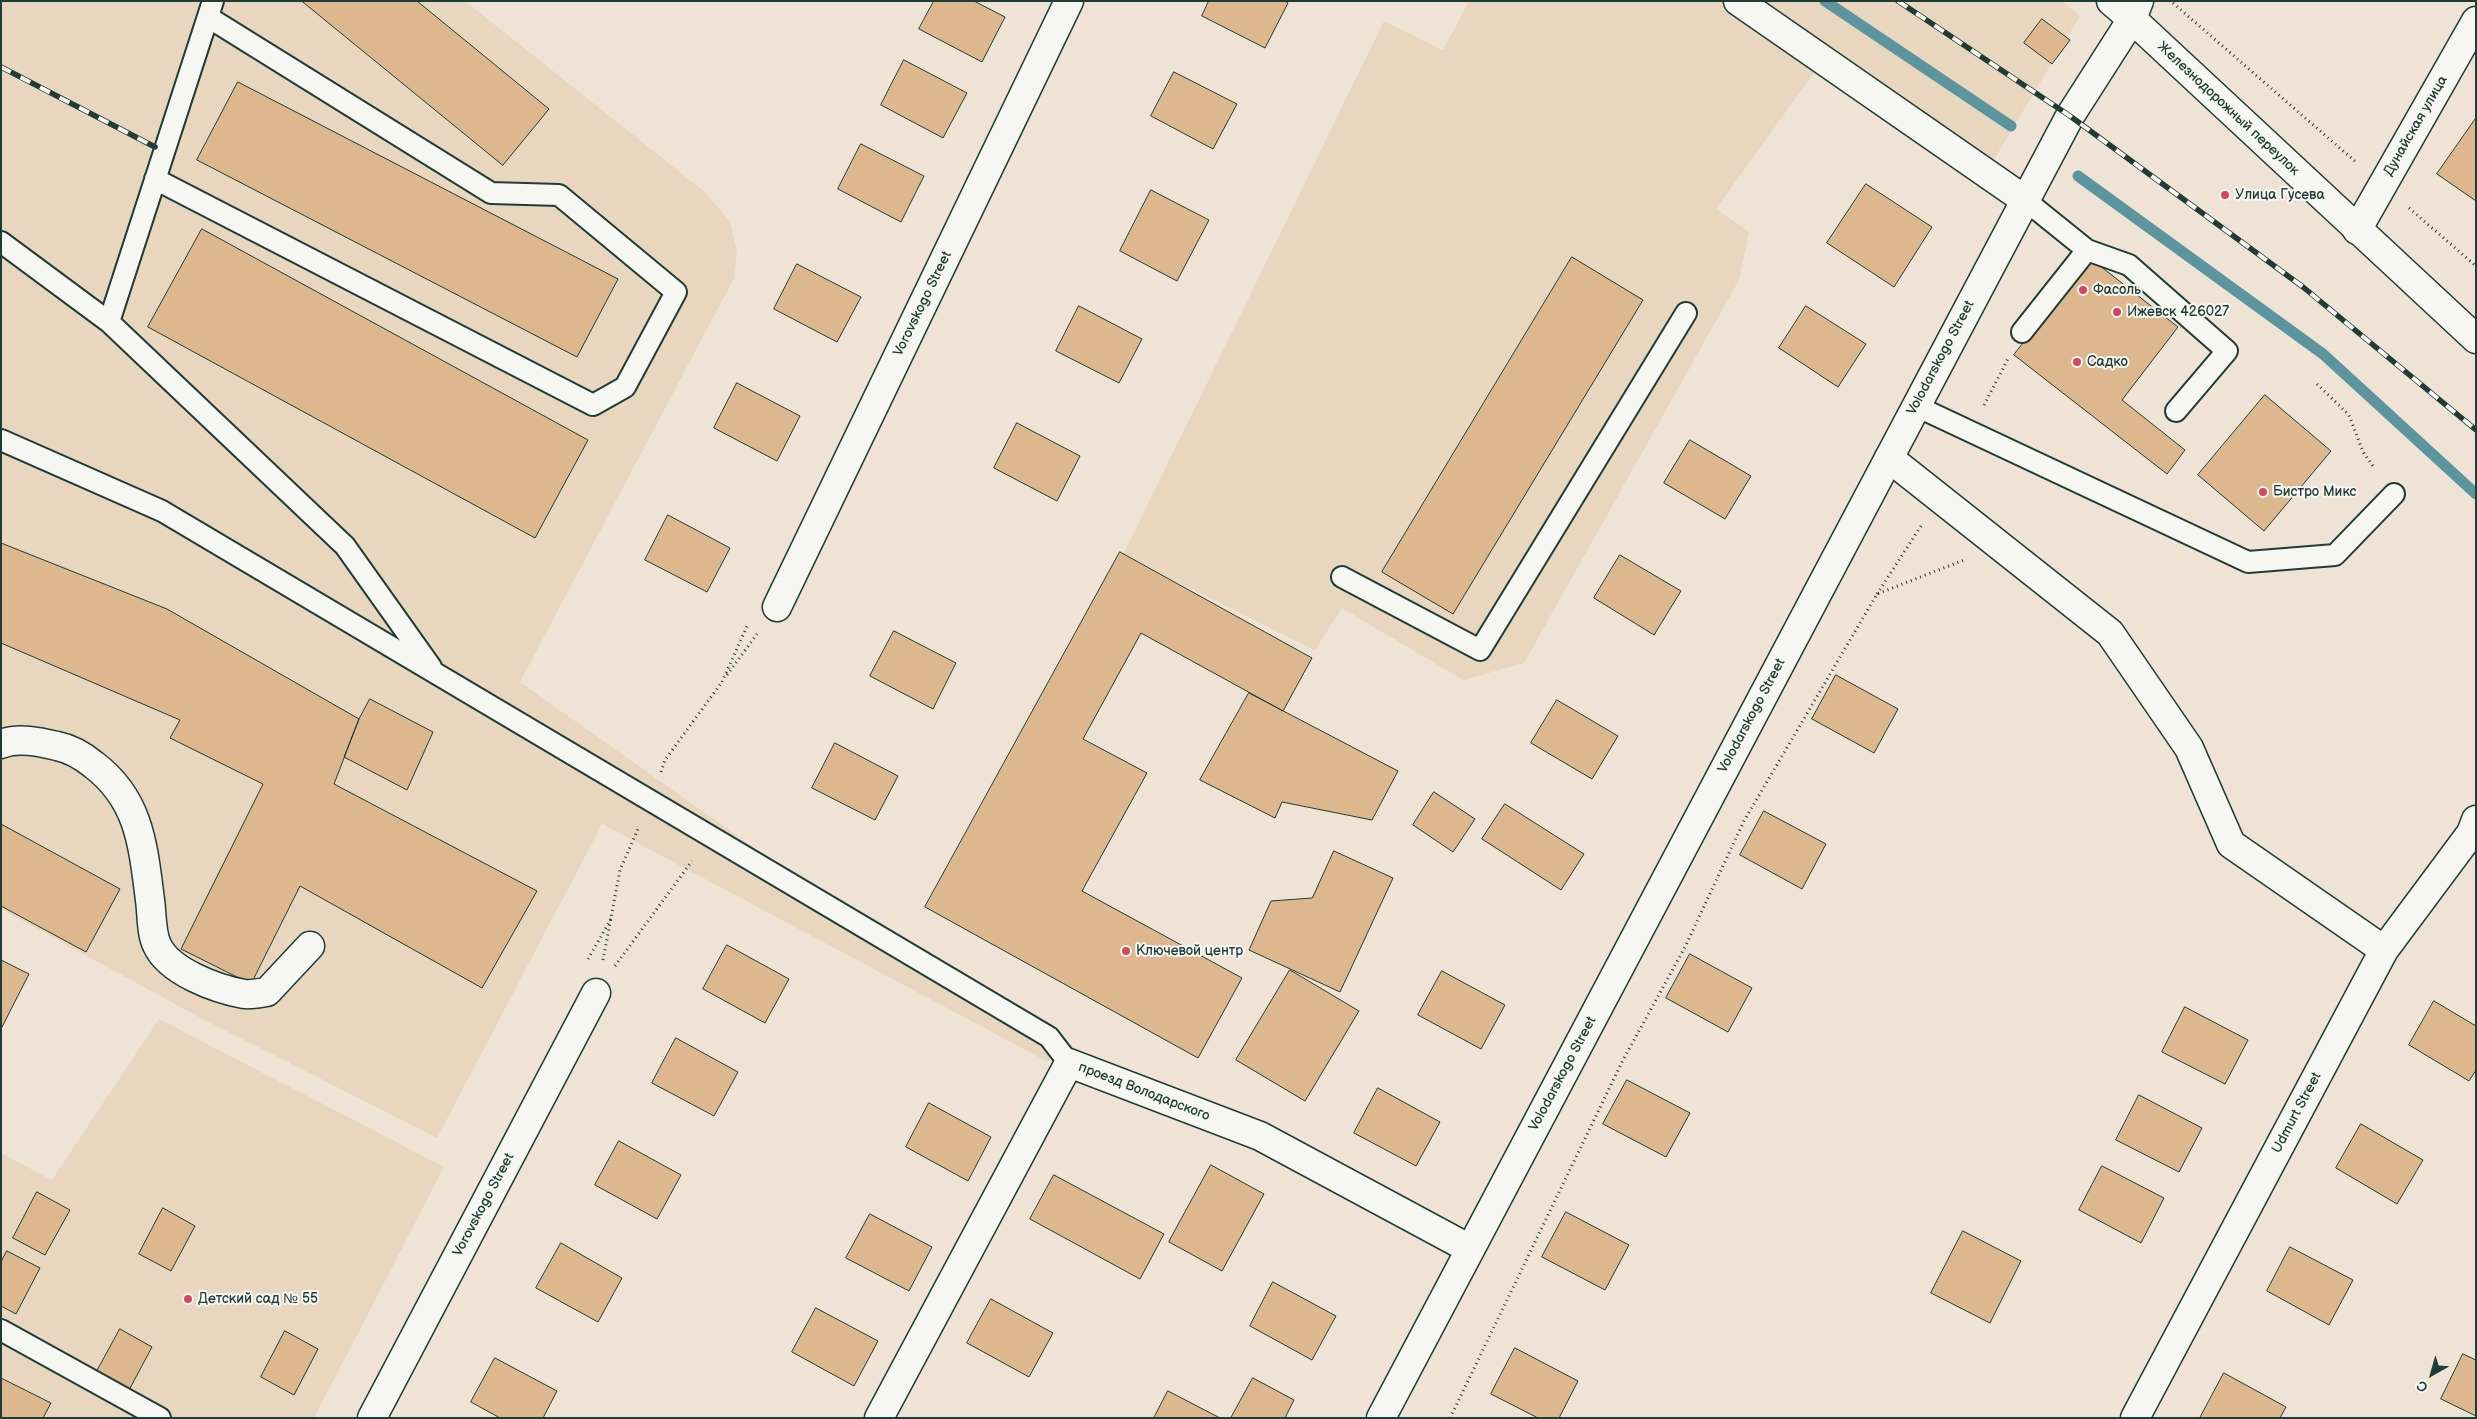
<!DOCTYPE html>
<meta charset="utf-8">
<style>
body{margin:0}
#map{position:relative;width:2477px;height:1419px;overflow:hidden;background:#eee3d4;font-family:"Balsamiq Sans",sans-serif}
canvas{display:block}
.frame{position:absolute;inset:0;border:2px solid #1f3d34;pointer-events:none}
.north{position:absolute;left:2407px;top:1349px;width:50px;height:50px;-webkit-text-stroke:4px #f6f6f2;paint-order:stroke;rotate:218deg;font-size:14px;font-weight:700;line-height:20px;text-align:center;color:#1f3d34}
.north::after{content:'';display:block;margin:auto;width:18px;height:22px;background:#1f3d34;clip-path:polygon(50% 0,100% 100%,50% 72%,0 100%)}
</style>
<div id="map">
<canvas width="2477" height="1419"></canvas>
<div class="frame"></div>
<div class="north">С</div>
</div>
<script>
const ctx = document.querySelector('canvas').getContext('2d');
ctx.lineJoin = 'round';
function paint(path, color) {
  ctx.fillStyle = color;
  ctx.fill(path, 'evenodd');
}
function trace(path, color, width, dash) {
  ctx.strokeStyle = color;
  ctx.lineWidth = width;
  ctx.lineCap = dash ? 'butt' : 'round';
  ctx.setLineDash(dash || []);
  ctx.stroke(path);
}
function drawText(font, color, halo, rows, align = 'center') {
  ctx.font = font + ' "Balsamiq Sans",sans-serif';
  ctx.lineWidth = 4;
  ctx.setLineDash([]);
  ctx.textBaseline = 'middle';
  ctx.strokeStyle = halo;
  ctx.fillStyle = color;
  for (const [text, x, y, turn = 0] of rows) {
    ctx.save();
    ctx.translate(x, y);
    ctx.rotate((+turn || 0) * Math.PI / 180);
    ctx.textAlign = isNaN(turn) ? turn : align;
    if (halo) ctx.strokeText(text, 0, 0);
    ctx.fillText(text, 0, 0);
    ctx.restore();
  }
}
const built = new Path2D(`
 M1,1H465L706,193L730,222L737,252L734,278L520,682L876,934L1062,1035L1048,1062L602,824L437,1138L197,1016L1,909Z
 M1469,1H2062L2080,16L1990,166L1818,67L1716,209L1749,232L1739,280L1524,663L1463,680L1342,608L1315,650L1123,555L1384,21L1443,50Z
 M159,1019L444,1167L314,1418H1V1153L52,1180Z`);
const stream = new Path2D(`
 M1825,1L2011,126
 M2078,176L2323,354L2476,494`);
const building = new Path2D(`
 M302,1H417L549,109L503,165Z
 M934,1H974L1005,17L982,62L919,29Z
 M1209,1H1285L1288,3L1265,48L1202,16Z
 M2042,19L2070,40L2052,64L2024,43Z
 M904,60L967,93L943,138L881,105Z
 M1174,72L1237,104L1213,149L1151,116Z
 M238,82L618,279L577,357L197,160Z
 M2476,118V201L2437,174Z
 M861,144L924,176L901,222L838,189Z
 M1866,184L1932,227L1894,287L1827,243Z
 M1151,190L1209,220L1177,281L1120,251Z
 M202,229L588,440L535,538L148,327Z
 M1572,257L1643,300L1453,614L1382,572Z
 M2090,258L2178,327L2122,400L2185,450L2167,474L2014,355Z
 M797,264L861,297L837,342L774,309Z
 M1079,306L1142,339L1119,383L1056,351Z
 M1806,306L1866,344L1838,387L1779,348Z
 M737,383L800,416L777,461L714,428Z
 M2265,395L2331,451L2264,531L2198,475Z
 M1017,423L1080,456L1057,501L994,468Z
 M1690,440L1751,476L1725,519L1664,483Z
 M668,515L730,548L707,592L645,560Z
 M1,543L167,609L359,719L334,784L537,891L482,988L300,886L251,984L181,949L263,784L170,738L180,720L1,643Z
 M1120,552L1312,658L1283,711L1141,633L1083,739L1147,773L1082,891L1242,978L1198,1058L925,907Z
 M1620,555L1681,591L1654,635L1594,598Z
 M894,631L956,663L933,709L870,676Z
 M1836,675L1898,709L1874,753L1812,719Z
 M1249,693L1398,771L1372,820L1282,802L1275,818L1200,780Z
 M370,699L433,732L407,790L344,757L359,719Z
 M1557,700L1618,736L1592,779L1531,743Z
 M835,743L898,776L875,820L812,788Z
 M1434,792L1475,819L1453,852L1413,825Z
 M1505,804L1584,854L1561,890L1482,839Z
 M1764,811L1826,844L1802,889L1740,855Z
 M1,824L120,889L86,952L1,906Z
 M1334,851L1393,878L1340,992L1249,950L1271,901L1312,898Z
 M727,945L789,979L765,1023L703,989Z
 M1690,954L1752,988L1728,1032L1666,998Z
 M1,960L29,974L1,1029Z
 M1290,970L1359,1011L1305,1101L1236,1060Z
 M1442,971L1505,1005L1481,1049L1418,1015Z
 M2434,1001L2476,1026V1070L2469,1081L2409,1045Z
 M2185,1007L2248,1040L2225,1084L2162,1052Z
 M676,1038L738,1072L714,1116L652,1083Z
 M1627,1080L1690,1113L1666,1157L1603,1124Z
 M1378,1088L1440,1122L1416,1166L1354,1133Z
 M2139,1095L2202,1128L2179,1172L2116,1140Z
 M929,1103L991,1137L968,1181L906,1147Z
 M2361,1124L2423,1160L2397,1204L2336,1168Z
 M619,1141L681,1175L657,1219L595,1185Z
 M1211,1165L1264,1194L1222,1271L1169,1242Z
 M2102,1166L2164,1198L2141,1243L2079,1210Z
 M1054,1175L1164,1234L1140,1279L1030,1219Z
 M37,1192L70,1210L45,1255L13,1238Z
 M163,1208L195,1226L171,1271L139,1254Z
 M1566,1212L1629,1245L1605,1290L1542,1257Z
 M870,1214L932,1247L909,1291L846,1258Z
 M1963,1231L2021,1261L1990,1323L1931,1293Z
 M561,1243L622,1278L598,1322L536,1288Z
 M2290,1247L2353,1280L2329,1325L2267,1291Z
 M7,1251L40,1268L16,1314L1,1306V1262Z
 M1273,1282L1336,1316L1312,1360L1250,1326Z
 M991,1299L1053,1333L1029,1377L967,1343Z
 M816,1308L878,1341L854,1386L792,1352Z
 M120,1329L152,1347L128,1392L95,1375Z
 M285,1331L318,1349L294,1395L261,1377Z
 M1515,1348L1578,1381L1559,1418H1538L1491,1394Z
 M2463,1354L2476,1360V1416L2441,1399Z
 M495,1358L557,1391L543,1418H500L471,1402Z
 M2224,1373L2286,1407L2280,1418H2200Z
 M1,1378L51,1403L43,1418H1Z
 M1253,1378L1294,1400L1285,1418H1231Z
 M1168,1391L1220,1418H1154Z`);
const path = new Path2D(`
 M2173,3L2357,163
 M2409,208L2476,266
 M2317,384L2349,415L2363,452L2375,469
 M1984,405L2009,357
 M1877,594L1921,526
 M727,675L757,634
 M722,682L748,624
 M661,772L665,760L722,682
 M588,959L611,919
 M603,960L620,870L638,829
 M615,966L692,861
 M1450,1418L1622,1062L1685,947L1744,821L1877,594L1964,560`);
const service = new Path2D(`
 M155,179L593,405L625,387L676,292L559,195L491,193L208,17
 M1,242L109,322L345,546L431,667
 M2087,250L2129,265L2227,351L2176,411
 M109,322L213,1
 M2022,332L2087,250L2025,200
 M1916,406L2248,562L2335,555L2394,494
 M1,440L162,511L1049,1037L1069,1063
 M1342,577L1480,650L1686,313
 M1,1330L160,1418`);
const minor = new Path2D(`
 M1738,1L2025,200
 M2111,1L2132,19L2139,1
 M2357,230L2476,21
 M1889,458L2110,633L2189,748L2231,844L2384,950
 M777,607L1069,1
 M1,744C18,737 40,742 57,746C72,749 83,756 94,765C140,800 143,846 150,900C152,914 151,933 157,945C169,972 217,989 244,994C251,995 260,993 267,992L310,946
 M372,1418L596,993
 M879,1418L1069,1063L1260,1136L1470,1249
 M2135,1418L2384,950L2471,833L2476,820`);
const tertiary = new Path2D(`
 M1381,1418L2070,116L2132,19L2476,339`);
const rail = new Path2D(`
 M1898,1L2070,116L2303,287L2476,430
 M1,67L155,147`);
const markers = [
 [2225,195,5,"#d1495b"],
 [2083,290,5,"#d1495b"],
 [2117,312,5,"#d1495b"],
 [2077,362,5,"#d1495b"],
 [2263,492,5,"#d1495b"],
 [1126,951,5,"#d1495b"],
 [188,1299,5,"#d1495b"]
];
const streetNames = [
 ["Железнодорожный переулок",2228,109,43],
 ["Дунайская улица",2416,126,-60],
 ["Vorovskogo Street",923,304,-64],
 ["Volodarskogo Street",1941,358,-62],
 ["Volodarskogo Street",1752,716,-62],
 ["Volodarskogo Street",1563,1074,-62],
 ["проезд Володарского",1144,1092,21],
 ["Udmurt Street",2297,1113,-62],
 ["Vorovskogo Street",484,1205,-62]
];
const poiNames = [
 ["Улица Гусева",2235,195],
 ["Фасоль",2093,290],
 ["Ижевск 426027",2127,312],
 ["Садко",2087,362],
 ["Бистро Микс",2273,492],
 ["Ключевой центр",1136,951],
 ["Детский сад № 55",198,1299]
];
paint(built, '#e9d6bf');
trace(stream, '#5c959e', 11);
paint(building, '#ddb78e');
trace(building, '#1f3d34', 1);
trace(service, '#1f3d34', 24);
trace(minor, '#1f3d34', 31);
trace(tertiary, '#1f3d34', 31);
trace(path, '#1f3d34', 3, [1, 4]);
trace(service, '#f6f6f2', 20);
trace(minor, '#f6f6f2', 28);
trace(tertiary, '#f6f6f2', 28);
trace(rail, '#1f3d34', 5.5);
trace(rail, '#f6f6f2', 4, [11]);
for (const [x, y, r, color] of markers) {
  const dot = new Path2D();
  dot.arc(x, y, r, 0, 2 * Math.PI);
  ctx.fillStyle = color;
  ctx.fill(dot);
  trace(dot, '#f6f6f2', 2);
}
drawText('14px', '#1f3d34', '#f6f6f2', streetNames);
drawText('14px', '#1f3d34', '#f6f6f2', poiNames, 'left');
</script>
